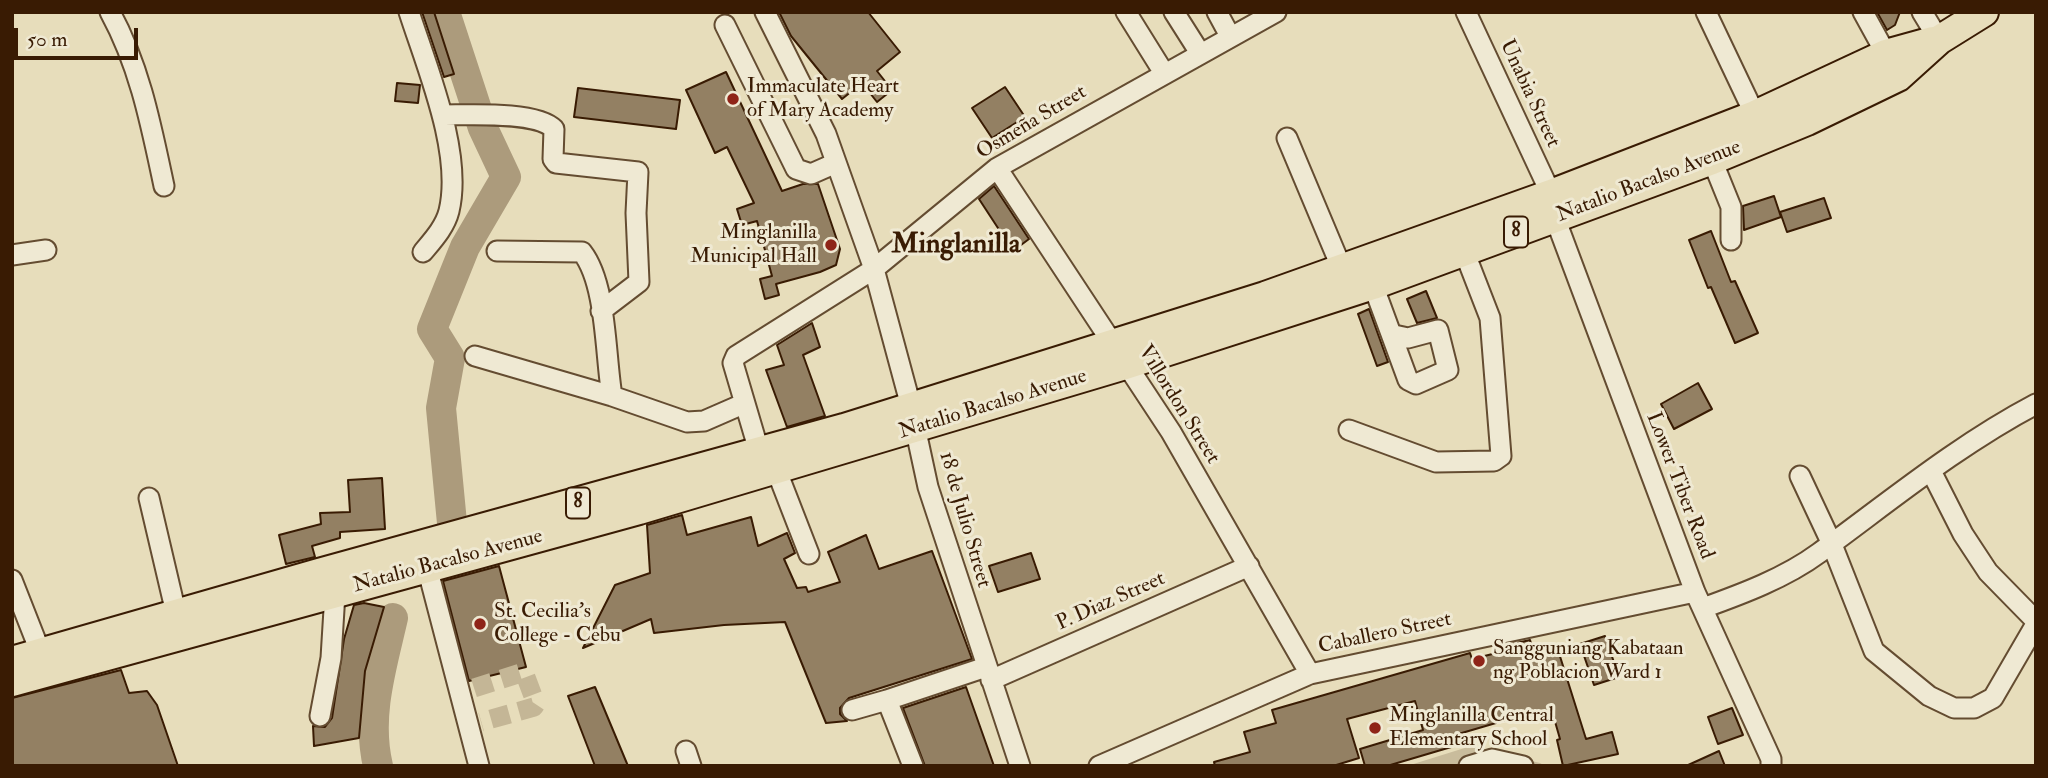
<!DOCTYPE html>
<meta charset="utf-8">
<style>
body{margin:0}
#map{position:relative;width:2048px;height:778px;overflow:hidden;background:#e7ddbb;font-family:"IM FELL Double Pica",serif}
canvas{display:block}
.frame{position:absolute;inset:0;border:14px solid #391b03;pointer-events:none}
.scale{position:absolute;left:14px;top:28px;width:124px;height:32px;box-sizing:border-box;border:4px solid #391b03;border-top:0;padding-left:9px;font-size:21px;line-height:24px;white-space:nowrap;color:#391b03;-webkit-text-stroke:5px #efe9d3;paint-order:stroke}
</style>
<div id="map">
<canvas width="2048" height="778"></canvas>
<div class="frame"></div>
<div class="scale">50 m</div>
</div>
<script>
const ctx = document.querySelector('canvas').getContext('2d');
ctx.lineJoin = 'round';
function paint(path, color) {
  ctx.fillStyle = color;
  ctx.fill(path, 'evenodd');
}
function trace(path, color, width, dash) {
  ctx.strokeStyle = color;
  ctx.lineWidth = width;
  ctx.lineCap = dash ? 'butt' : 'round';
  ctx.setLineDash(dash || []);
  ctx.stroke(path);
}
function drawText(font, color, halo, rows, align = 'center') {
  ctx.font = font + ' "IM FELL Double Pica",serif';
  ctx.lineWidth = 6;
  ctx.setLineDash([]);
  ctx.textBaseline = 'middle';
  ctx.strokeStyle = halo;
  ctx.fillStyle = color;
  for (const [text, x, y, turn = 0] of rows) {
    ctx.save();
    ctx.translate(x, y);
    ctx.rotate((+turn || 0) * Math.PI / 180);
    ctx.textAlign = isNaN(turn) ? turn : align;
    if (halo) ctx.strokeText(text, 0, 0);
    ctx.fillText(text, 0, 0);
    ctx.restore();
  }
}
const green = new Path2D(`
 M1471,746L1540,763L1545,766H1407Z`);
const river = new Path2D(`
 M445,12L483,128L506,177L465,247L432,329L450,358L441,408L452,523
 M378,766C366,716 382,666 393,618`);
const building = new Path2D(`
 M422,12H434L454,74L444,77Z
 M779,12H868L900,52L877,71L892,90L877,102L862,83L842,99L791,36Z
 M1877,12H1900L1895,25L1887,30Z
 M726,72L782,191L803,184H818L840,249L836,265L820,272L776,284L779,295L765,299L760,279L772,276L757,221L742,225L737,209L754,203L727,147L715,153L686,90Z
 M397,83L420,85L418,103L395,101Z
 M1005,87L1025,117L992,138L972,108Z
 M578,88L680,100L676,129L574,117Z
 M994,186L1029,239L1013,251L979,199Z
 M1774,196L1781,217L1744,230L1743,206Z
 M1824,198L1831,218L1787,232L1780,212Z
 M1711,231L1731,282L1735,281L1758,333L1735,343L1711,287L1708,288L1689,240Z
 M1426,291L1437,318L1417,323L1407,299Z
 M1369,309L1388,362L1377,366L1358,314Z
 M812,323L820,347L803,355L825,416L787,427L766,370L784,365L777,345Z
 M1698,383L1712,409L1674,429L1661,404Z
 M382,478L385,529L340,532V538L312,546L315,557L286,564L279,535L321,524L320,513L350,512L348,480Z
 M682,515L687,535L751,517L758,546L787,533L795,553L784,559L797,588L806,587L808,592L840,582L828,552L866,535L879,569L932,551L972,659L849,698L840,708V714L847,721L826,723L785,622L724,625L654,633L651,619L583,648L615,585L650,573L647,525Z
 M1031,553L1040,579L998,592L989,566Z
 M499,566L526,667L469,681L443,581Z
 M364,603L384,607L365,671L359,738L314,746L313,726L325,727L332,718L344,639L354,605Z
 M1605,636L1619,677L1594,685L1580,644Z
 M1530,640L1535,656L1558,650L1586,739L1612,732L1618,754L1563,766L1557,740L1560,739L1552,711L1531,716L1530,713L1455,735L1458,745L1387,766H1365L1360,749L1423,730L1415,701L1347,719L1359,758L1333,766H1215L1214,762L1250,752L1244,732L1276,723L1272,710L1470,653L1472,659L1513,649L1512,644Z
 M121,670L129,693L147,691L157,705L178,766H12V698Z
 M595,687L628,766H595L568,696Z
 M966,687L994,766H925L903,708Z
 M1732,708L1743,735L1718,744L1708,717Z
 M1719,751L1725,766H1686Z`);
const minorTunnel = new Path2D(`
 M474,688L524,672L536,704L534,707L481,722`);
const minor = new Path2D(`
 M110,12C140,67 151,125 164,186
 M409,12C427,68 463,153 449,211C445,227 433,240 423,252
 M765,12L826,134L874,269L909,399L928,487L1020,766
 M1126,12L1164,73
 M1174,12L1200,53
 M1217,12L1230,36
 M1466,12L1551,194
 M1706,12L1755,115
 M1863,12L1891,63
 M1922,12L1939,40
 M725,25L796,169L811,174L836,163
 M443,115C469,115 537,111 554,129L553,159L556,163L638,172L636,213L639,282L601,311
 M1287,138L1342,269
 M1712,160L1731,207V240
 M997,168L1171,432L1310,674
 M1555,218L1695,592L1771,759V766
 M497,251L582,252C607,284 605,355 612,396
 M12,255L46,250
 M1373,285L1408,380L1416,384L1448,370L1438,330L1408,338L1394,335
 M475,356L612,396L687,422L704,421L743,404
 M1349,430L1436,462L1494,461L1501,456L1490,318L1464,251
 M759,451L733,363L736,356L874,269L997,168L1276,12
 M776,469L809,554
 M1931,471L1963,534L1988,572L2036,621
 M1800,476L1831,542L1874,651L1929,696L1954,708H1974L1993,698L2036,624
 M149,498L176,613
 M427,567L479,766
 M12,580L45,664
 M1703,608C1742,594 1785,578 1819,553C1889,502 1958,445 2036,404
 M991,680L1249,566
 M887,700L986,667
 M852,710L887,700L913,766
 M320,716L331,658L335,593
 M686,751L691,766
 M1099,766L1310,674L1695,592
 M1469,766L1492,759L1523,766`);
const highway = new Path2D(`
 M12,661L319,573L844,428L1265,296L1551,194L1755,115L1886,54L1933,41
 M12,682L639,510L1125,365L1373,285L1712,160L1807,121L1898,77L1939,40L1984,12`);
const markers = [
 [733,99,7,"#8f2418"],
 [831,245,7,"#8f2418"],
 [480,624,7,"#8f2418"],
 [1479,661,7,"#8f2418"],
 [1375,728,7,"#8f2418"]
];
const shields = [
 [1516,232,24],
 [578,503,24]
];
const shieldNames = [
 ["8",1516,232],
 ["8",578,503]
];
const poiNames = [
 ["Immaculate Heart",747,87],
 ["of Mary Academy",747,111],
 ["Minglanilla",817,233,"right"],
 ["Municipal Hall",817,257,"right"],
 ["St. Cecilia's",494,612],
 ["College - Cebu",494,636],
 ["Sangguniang Kabataan",1493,649],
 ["ng Poblacion Ward 1",1493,673],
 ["Minglanilla Central",1389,716],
 ["Elementary School",1389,740]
];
const streetNames = [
 ["Unabia Street",1529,94,65],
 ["Osmeña Street",1032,123,-31],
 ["Natalio Bacalso Avenue",1649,182,-21],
 ["Natalio Bacalso Avenue",993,405,-17],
 ["Villordon Street",1178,405,58],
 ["Lower Tiber Road",1679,486,69],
 ["18 de Julio Street",964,520,74],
 ["Natalio Bacalso Avenue",448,562,-15],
 ["P. Diaz Street",1111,602,-24],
 ["Caballero Street",1385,634,-12]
];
const districtNames = [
 ["Minglanilla",956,246]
];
paint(green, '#c9bc9c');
trace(river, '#ac9b7c', 30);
paint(building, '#938063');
trace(building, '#391b03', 2);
trace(minorTunnel, '#c4b696', 19, [19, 10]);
trace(minor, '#644c31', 23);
trace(highway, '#391b03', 32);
trace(minor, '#efe9d3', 19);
trace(highway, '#e7ddbb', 28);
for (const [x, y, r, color] of markers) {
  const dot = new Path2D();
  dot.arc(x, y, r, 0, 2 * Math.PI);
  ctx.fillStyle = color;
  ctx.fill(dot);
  trace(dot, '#efe9d3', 2.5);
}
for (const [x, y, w] of shields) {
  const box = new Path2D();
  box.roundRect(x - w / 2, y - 15.5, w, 31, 5);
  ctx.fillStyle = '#efe9d3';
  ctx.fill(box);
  trace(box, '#391b03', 2);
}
drawText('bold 19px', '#391b03', null, shieldNames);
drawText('21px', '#391b03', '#efe9d3', poiNames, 'left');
drawText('21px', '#391b03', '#efe9d3', streetNames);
drawText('bold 28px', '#391b03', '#efe9d3', districtNames);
</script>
